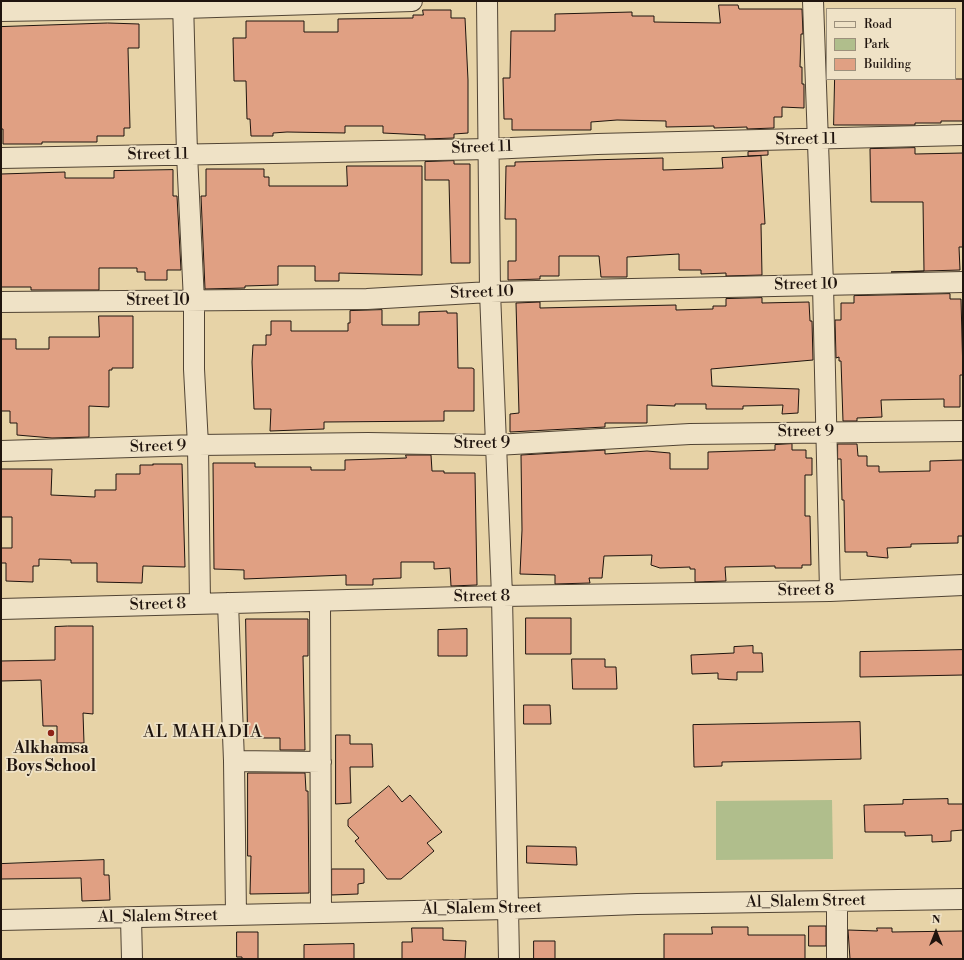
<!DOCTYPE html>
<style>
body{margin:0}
#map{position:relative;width:964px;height:960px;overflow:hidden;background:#e7d3a7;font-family:"Libre Bodoni",serif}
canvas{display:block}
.frame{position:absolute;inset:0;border:2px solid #1f140e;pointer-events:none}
.legend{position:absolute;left:826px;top:8px;width:130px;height:72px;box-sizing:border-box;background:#efe2c6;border:1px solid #9c907c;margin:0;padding:5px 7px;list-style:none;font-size:12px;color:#1f140e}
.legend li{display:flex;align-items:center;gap:8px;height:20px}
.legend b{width:20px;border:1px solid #9c907c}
.north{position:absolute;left:916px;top:912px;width:40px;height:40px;-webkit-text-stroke:3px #efe2c6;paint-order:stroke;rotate:0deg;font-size:11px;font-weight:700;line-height:16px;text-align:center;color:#1f140e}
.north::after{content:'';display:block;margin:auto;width:14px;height:18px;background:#1f140e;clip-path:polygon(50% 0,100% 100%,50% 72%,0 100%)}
</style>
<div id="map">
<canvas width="964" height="960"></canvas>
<div class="frame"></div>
<ul class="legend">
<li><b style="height:5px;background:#efe2c6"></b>Road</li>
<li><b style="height:11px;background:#b0be8c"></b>Park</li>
<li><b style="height:11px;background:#e0a083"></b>Building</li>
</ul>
<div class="north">N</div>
</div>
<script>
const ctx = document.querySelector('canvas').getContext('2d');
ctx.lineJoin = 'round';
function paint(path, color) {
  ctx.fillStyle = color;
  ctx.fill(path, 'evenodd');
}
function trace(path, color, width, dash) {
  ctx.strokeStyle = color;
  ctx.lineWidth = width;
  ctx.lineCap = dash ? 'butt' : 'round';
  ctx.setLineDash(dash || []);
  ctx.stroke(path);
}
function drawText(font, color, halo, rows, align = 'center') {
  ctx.font = font + ' "Libre Bodoni",serif';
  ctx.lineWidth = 3.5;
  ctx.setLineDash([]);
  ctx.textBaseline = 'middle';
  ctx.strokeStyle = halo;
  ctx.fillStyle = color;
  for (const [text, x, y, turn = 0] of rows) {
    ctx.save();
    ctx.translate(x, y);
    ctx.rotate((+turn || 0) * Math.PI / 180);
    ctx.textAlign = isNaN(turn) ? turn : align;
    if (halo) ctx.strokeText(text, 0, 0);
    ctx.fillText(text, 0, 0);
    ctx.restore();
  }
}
const green = new Path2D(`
 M832,800L833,859L716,860V801Z`);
const building = new Path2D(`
 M719,5H738L739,9H802L803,34H801L800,67H802V84H804V108L782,107V117H774V128L747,129V127L714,128V126L666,127V121L617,120L591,122V130H512V119H504L503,78H510L511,31H555V14L632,12V16H654V22L720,23Z
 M423,10H451V18H465L468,80V133L454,134V138L425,139V135L383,133V126H345V133L287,132L273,133V136H251L250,119H247L246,81H234L233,38H246V21H304V32H338V19L413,18V15H423Z
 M108,23L139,24V48H128L130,128H124V136H97V142H42V144H3V129H1V27Z
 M835,79H963V121H941V123H915V125H834Z
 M915,148V154L963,153V247H959L960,270L891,272L924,271L923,202H871L870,149Z
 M768,151V155L748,156V152Z
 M761,156L765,224H761L762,275L726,276V273L701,274V270H679V254L627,257V277H601L599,256H559V276H540V279L508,280V261H516V219H505L506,166H515V162L663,158V170L723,168L722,158Z
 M454,161V164H470V263H451L449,180H425V162Z
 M347,166H422V275L339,273V281H315V266H278V285L245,286V288L205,289L201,196H206V169H264V177H269V186H347Z
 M173,170V196H177L181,270H167V280H145V272H137V268H99V290H31V287H1V174L65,172V178H114V171Z
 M950,294V299H961L963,375H960V407H944V399L881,400L882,417L857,418V421H843L841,361H839V357L836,358L835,320H841V303H854V296Z
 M762,298V303L809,302L810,321H812L813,360L711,369L712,386L799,389L798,413L782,414L783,405L743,406V409H706V404H675V406L647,405V423H605V427L510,432V414L519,413L516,303L540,302V308L676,305V310L713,309V306H726V299Z
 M382,310V325H419V312L447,311V313H457L458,368H472L474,369V411H444V421L324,422V429L270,431L271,409H254L252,362L253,345H266V335H271V321H291V331H348V323H350V311Z
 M99,316H133V368H112V370H109V407L89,406V437L52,438L17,435V423H10V411H1V339H16V349H49V337H99Z
 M792,444V450H806V458H812V475H805V516H810L811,565H802V568H775V566L725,567L726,581L695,582V569H690V567L660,568L651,565L652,555L604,556L602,578H589L590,583L555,584V575L520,574L522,530L521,455L605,450V454L647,451L670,453V469H708V452L775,450V445Z
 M838,444H857L858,456H867V466H879V472L930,471V461L963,460V536H958V543L911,544V547L887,548L888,558L867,556V552H845L844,500H842L841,459H838Z
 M406,455H431L432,471H444V473H475L477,585L451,586L450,568L434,569V562H401V578L373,579V585H346V575L244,579V570L214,569L213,463H255V467H311V470H345V460L406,458Z
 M153,464H182L185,567L143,566L142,583L97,582V563H71V560L39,559V566H33V582L6,581V563H1V548H12V517H1V469H52L51,495L95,497V490H116V474H140V465H153Z
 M526,618H571V654H526Z
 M246,619H308V656H303L305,750H280V738H248Z
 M68,626H93V714L83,713L84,743H57V726H43L41,680L1,681V661L55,660V627Z
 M467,629V656H438V630Z
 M753,646V653H762L763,672H737V680L718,679V673L692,674L691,655L734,653V647Z
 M963,650V675L860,677V652Z
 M572,659H605V667H616L617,689H573Z
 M524,705H550L551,724H524Z
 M860,722L861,759L722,762V766L694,767L693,725Z
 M336,735H350V744H372L373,767H350L351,803L336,804Z
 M248,773H305L306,791H308L309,893L250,894L251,856H248Z
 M389,786L402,802L410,795L442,832L427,843L434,851L401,879H387L355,841L359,838L348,826V820Z
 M948,799V804H963V830L951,831V841L932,842V835L905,836V832H865L864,805L903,804V800Z
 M527,846L576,847L577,865L527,863Z
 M104,860V875H109L110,900L82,901L81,878L1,879V864Z
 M332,869H364V883L358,884V894L332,895Z
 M809,926H826V946H809Z
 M712,927H748V935H805V959H664V934H712Z
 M412,928H443V940L466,941L465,959H402V942H412Z
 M877,928H892V932L963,931V959H850L848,930L877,931Z
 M237,932H258V959H242V957H237Z
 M534,941H555V959H534Z
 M354,944V959H304V945Z`);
const minor = new Path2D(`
 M183,1L187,154L194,301V369L198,445L200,604
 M487,1L490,292L502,596L509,959
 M813,1L823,285L830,591
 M1,11L184,8L412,1
 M1,158L490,149L597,144L963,135
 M1,302L367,299L490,292L963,282
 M1,451L198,445L368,443L496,445L690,434L963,431
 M320,601L321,912
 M228,603L234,761L236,915
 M1,609L502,596L830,591L963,585
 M234,761L321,762
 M131,918L132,959
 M1,920L507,909L637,904L963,899
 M837,959V901`);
const markers = [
 [51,733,4,"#8f2418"]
];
const streetNames = [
 ["Street 11",806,140,-1],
 ["Street 11",482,148,-2],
 ["Street 11",158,155,-1],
 ["Street 10",806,285,-1],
 ["Street 10",482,293,-2],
 ["Street 10",158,301],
 ["Street 9",806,432,-1],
 ["Street 9",482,444],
 ["Street 9",158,447,-2],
 ["Street 8",806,591,-1],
 ["Street 8",482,597,-1],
 ["Street 8",158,605,-2],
 ["Al_Slalem Street",806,902,-1],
 ["Al_Slalem Street",482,909,-1],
 ["Al_Slalem Street",158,917,-1]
];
const poiNames = [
 ["Alkhamsa",51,749],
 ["Boys School",51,767]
];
const neighbourhoodNames = [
 ["AL MAHADIA",203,733]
];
paint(green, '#b0be8c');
paint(building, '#e0a083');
trace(building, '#1f140e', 1);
trace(minor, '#514434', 22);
trace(minor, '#efe2c6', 20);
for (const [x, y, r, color] of markers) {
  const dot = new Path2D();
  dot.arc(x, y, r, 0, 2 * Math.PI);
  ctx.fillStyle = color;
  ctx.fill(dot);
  trace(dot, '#efe2c6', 1.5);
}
drawText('16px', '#1f140e', '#efe2c6', streetNames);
drawText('bold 16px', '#1f140e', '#efe2c6', poiNames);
ctx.letterSpacing = '1px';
drawText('17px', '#1f140e', '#efe2c6', neighbourhoodNames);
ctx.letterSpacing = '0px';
</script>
